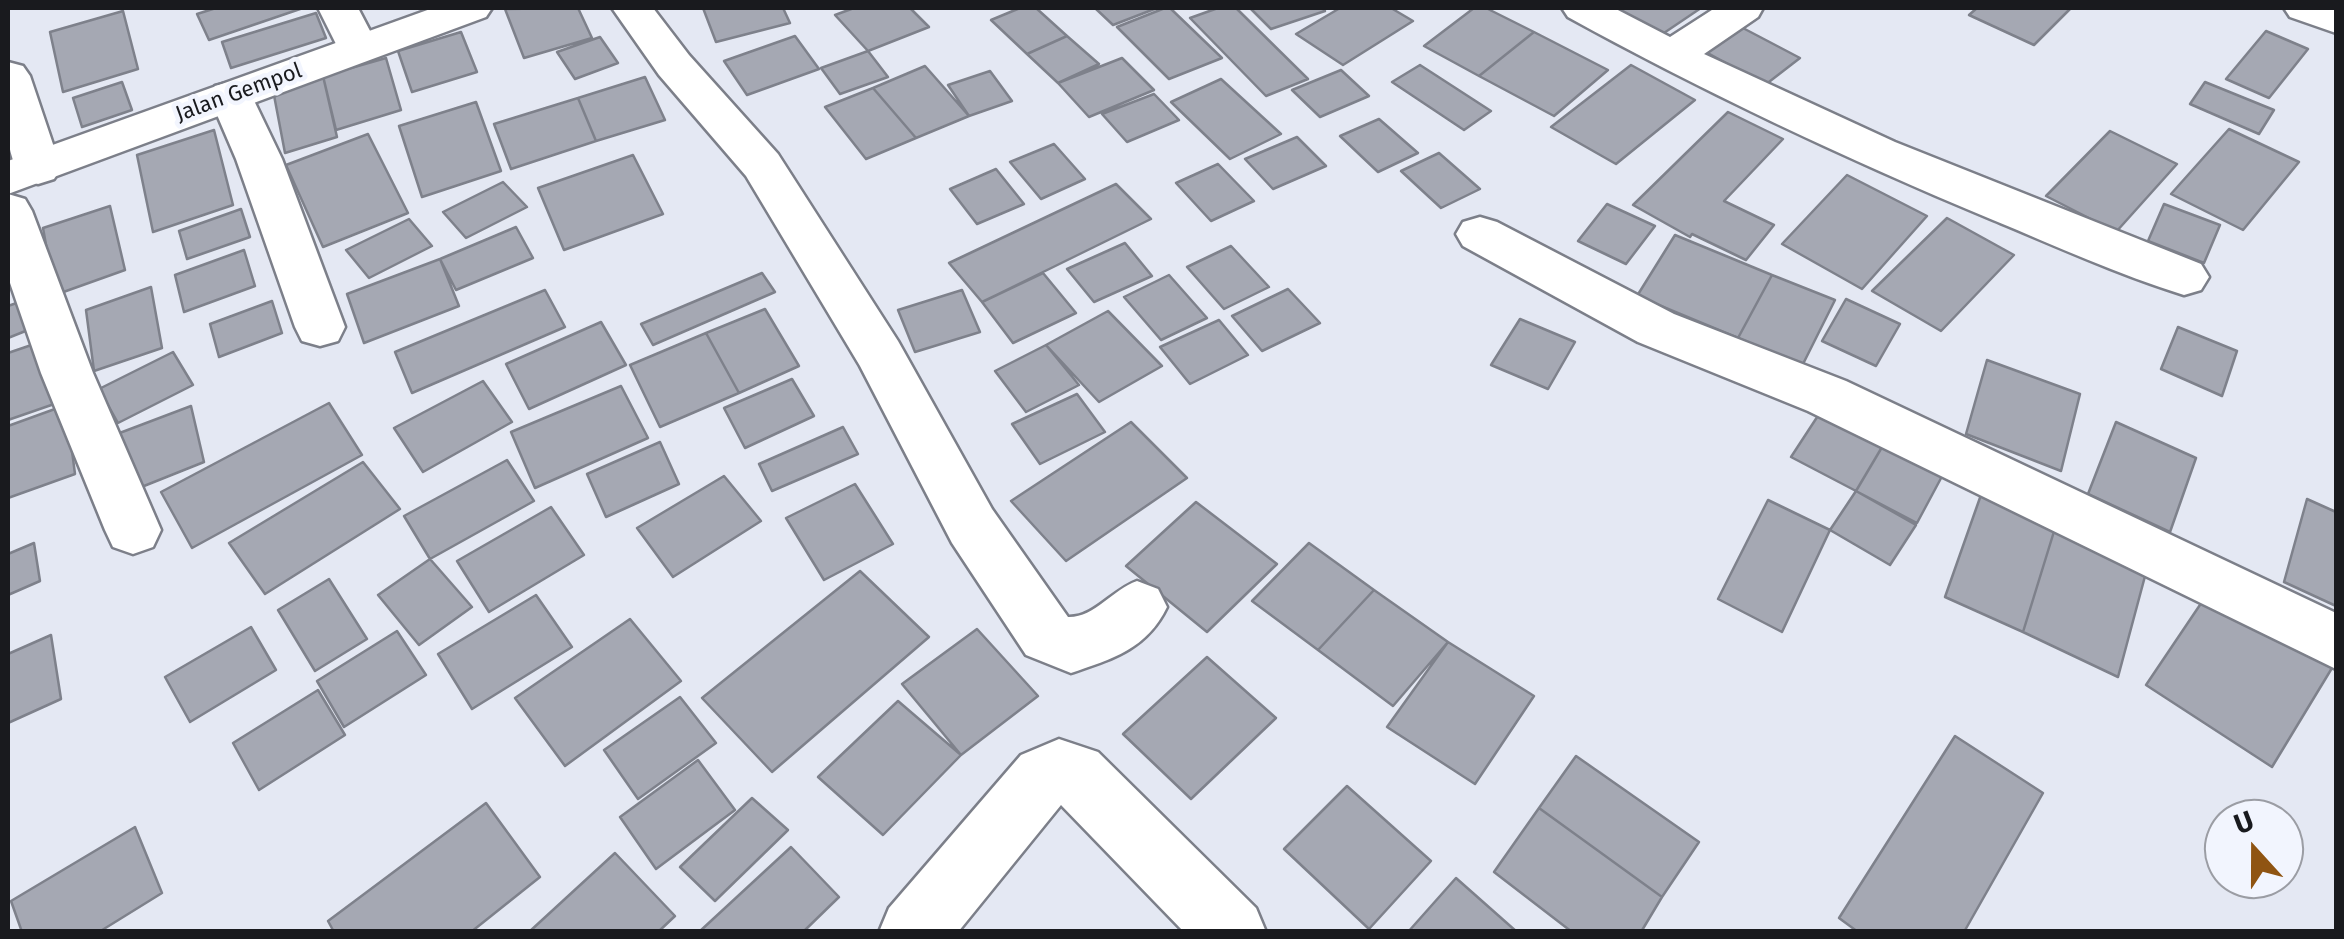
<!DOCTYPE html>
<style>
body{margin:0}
#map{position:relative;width:2344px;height:939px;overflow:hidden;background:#e4e8f3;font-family:"Fira Sans",sans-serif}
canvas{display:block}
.frame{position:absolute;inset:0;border:10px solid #191a1e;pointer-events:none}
.north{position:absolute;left:2204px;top:799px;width:100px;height:100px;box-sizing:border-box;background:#f2f5fe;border:2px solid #9b9da4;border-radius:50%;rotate:339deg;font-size:28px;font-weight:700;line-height:40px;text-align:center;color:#191a1e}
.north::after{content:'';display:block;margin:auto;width:35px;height:45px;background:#8f5412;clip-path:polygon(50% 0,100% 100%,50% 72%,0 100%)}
</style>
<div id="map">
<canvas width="2344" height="939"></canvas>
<div class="frame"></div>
<div class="north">U</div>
</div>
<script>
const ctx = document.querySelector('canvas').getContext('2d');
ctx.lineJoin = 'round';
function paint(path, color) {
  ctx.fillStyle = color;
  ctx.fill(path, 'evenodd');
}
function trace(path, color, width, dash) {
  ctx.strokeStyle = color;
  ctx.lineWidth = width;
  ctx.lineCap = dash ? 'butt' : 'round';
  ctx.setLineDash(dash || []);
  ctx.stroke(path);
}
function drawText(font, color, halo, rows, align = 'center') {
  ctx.font = font + ' "Fira Sans",sans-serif';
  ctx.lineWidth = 9;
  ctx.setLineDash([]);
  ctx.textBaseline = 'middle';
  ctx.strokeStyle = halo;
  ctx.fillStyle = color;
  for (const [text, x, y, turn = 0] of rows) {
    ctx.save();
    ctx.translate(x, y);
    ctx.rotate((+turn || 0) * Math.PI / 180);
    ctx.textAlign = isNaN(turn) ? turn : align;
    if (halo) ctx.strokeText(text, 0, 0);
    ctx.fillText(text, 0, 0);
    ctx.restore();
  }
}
const building = new Path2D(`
 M216,8H303L209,40L197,14Z
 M578,8L592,38L524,58L505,9Z
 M703,8H783L790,23L716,42Z
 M854,8H910L929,27L868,51L835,15Z
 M1020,8H1036L1067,36L1027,54L991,20Z
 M1095,8H1157L1113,25Z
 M1165,8H1170L1222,58L1169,79L1117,27Z
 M1218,8H1236L1308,79L1266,96L1190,18Z
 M1250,8H1322L1325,11L1271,29Z
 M1340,8H1391L1413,21L1343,65L1296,34Z
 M1474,8H1486L1534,32L1479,76L1424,46Z
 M1612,8H1701L1658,37L1609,9Z
 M1977,8H2071L2034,45L1969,15Z
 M123,11L138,69L63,92L50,32Z
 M316,13L326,38L231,68L222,42Z
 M1741,27L1800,58L1765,85L1706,52Z
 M2266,31L2308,49L2269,98L2226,79Z
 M461,32L477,72L412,92L398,51Z
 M1534,32L1608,70L1554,116L1479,76Z
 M795,36L819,69L747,95L724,61Z
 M1067,36L1099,64L1058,83L1027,54Z
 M600,37L618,63L575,79L557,52Z
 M868,51L888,77L840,94L821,68Z
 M386,58L401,110L336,130L323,76Z
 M1122,58L1154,90L1089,117L1058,83Z
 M1420,65L1491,111L1464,130L1392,82Z
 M1631,65L1695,100L1616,164L1551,127Z
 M925,66L969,116L916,138L873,88Z
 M1341,70L1369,96L1320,117L1292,90Z
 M990,71L1012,101L969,116L948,85Z
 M323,76L337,137L285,153L273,90Z
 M645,77L665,120L596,141L578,98Z
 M1221,79L1281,134L1230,159L1171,102Z
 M122,82L132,110L82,127L73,98Z
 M2205,82L2274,110L2259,134L2190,104Z
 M873,88L916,138L866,159L825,107Z
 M1154,94L1179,120L1127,142L1102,114Z
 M578,98L596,141L511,169L494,124Z
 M476,102L501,171L422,197L399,126Z
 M1728,112L1783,139L1724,201L1774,225L1746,260L1692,234L1690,237L1633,205Z
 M1379,119L1418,153L1378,172L1340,136Z
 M2229,129L2299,162L2243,230L2171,194Z
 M214,130L233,205L153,232L137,155Z
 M2110,131L2177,164L2116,232L2046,196Z
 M368,134L408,213L323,247L286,165Z
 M1297,137L1326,166L1273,189L1245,159Z
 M1054,144L1085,179L1041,199L1010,162Z
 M1439,153L1480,189L1441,208L1401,171Z
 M633,155L663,214L564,250L538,188Z
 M1218,164L1254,201L1211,221L1176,183Z
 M996,169L1024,204L977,224L950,189Z
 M1847,175L1927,216L1862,289L1782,244Z
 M503,182L527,207L466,238L443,212Z
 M1116,184L1151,219L982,302L949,263Z
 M1607,204L1655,226L1626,264L1578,241Z
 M2164,204L2220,225L2204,263L2148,241Z
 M110,206L125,270L55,295L43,228Z
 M241,209L250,237L187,259L179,231Z
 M1947,218L2014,255L1941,331L1872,291Z
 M409,219L432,246L369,278L346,250Z
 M516,227L533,258L456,290L440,259Z
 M1675,235L1772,275L1738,338L1637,296Z
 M1125,243L1152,276L1094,302L1067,269Z
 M1231,246L1269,287L1224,309L1187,267Z
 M244,250L255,286L184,312L175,275Z
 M440,259L459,306L364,343L347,294Z
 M762,273L775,292L653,345L641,324Z
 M1043,273L1076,313L1013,343L982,302Z
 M1169,275L1207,318L1161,340L1124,297Z
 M1772,275L1835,300L1802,366L1738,338Z
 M151,287L162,348L94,371L86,310Z
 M1288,289L1320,323L1262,351L1232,316Z
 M545,290L565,327L412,393L395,352Z
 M962,290L980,332L915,352L898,310Z
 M28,299L33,328L8,338V306Z
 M1846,299L1900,324L1876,366L1822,341Z
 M272,301L282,333L219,357L210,324Z
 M765,309L799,366L739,393L706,333Z
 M1108,311L1162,366L1099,402L1046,345Z
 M1520,319L1575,342L1548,389L1491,365Z
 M1219,320L1248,355L1190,384L1160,347Z
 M601,322L626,365L529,409L506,364Z
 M2178,327L2237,351L2222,396L2161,369Z
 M706,333L739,393L660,427L630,365Z
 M52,338L60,402L8,420V353Z
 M1046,345L1079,385L1026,412L995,371Z
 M173,352L193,385L118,423L99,389Z
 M1987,360L2080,394L2061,471L1966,434Z
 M792,379L814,416L745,448L724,408Z
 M483,381L512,422L423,472L394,428Z
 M621,386L648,438L535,488L511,432Z
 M1077,394L1105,432L1040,464L1012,424Z
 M329,403L362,455L192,548L161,492Z
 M66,405L75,474L8,498V426Z
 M1825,405L1888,437L1856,491L1791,457Z
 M191,406L204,462L129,492L117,434Z
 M1131,422L1187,478L1066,561L1011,501Z
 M2116,422L2196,458L2170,532L2088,494Z
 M843,427L858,454L772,491L759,464Z
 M1888,437L1947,467L1917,523L1856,491Z
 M660,442L679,484L606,517L587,474Z
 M507,460L534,501L430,559L404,516Z
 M363,462L400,509L265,594L229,543Z
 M724,476L761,521L673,577L637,528Z
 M855,484L893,544L824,580L786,518Z
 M1856,491L1916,525L1890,565L1830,530Z
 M1982,492L2056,525L2023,632L1945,597Z
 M2307,499L2336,512V606L2284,582Z
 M1768,500L1830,530L1782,632L1718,599Z
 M1196,502L1277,564L1207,632L1126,566Z
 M551,507L584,555L489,612L457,561Z
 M2056,525L2148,565L2118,677L2023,632Z
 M34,543L40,581L8,595V554Z
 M1309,543L1374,590L1318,650L1252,601Z
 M430,559L472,607L419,645L378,595Z
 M860,571L929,637L772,772L702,698Z
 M329,579L367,639L315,671L278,610Z
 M1374,590L1448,642L1393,706L1318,650Z
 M2208,593L2332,668L2272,767L2146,685Z
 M536,595L572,647L472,709L438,654Z
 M630,619L681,681L565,766L515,698Z
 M251,627L276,670L190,722L165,677Z
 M977,629L1038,696L961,755L902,684Z
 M397,631L426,675L344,727L317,681Z
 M51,635L61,699L8,723V654Z
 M1448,642L1534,696L1475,784L1387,727Z
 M1207,657L1276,718L1191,799L1123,734Z
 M318,690L345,735L259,790L233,743Z
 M680,697L716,743L638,799L604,750Z
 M898,701L961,755L883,835L818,777Z
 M1955,736L2043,793L1964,932H1858L1839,918Z
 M1576,756L1699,842L1662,897L1539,808Z
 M698,760L735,810L656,869L620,817Z
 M1347,786L1431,861L1369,929L1284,849Z
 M752,798L788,830L715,901L680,867Z
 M486,803L540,877L471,932H334L328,921Z
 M1539,808L1662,897L1641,932H1572L1494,872Z
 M135,827L162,893L99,932H22L11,901Z
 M791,847L839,897L803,932H699Z
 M615,853L675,916L658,932H529Z
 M1456,878L1517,932H1408Z`);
const minor = new Path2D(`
 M318,8H358L379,48L373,58L358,62L343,58Z
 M612,8H653L689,55L778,154L898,341L992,509L1068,617C1094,618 1112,590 1137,581L1158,589L1167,607C1147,649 1112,659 1071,673L1026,655L952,543L860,366L746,176L659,75Z
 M1562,8H1614L1670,37L1715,8H1763L1758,17L1704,54L1895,142L2201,264L2209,277L2201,290L2184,295C2119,275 2056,246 1993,220C1847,159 1706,93 1568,17Z
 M2284,8H2336V33L2290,17Z
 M8,62L23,66L30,76L61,168L54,179L38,184L22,179C1,146 6,100 8,62Z
 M231,82L247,86L282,159L345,327L338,341L320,346L302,341L295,327L236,159L209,96L215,86Z
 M8,194L25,199L32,211L93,373L161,530L153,547L133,554L113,547L105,530L41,373L8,277Z
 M1480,217L1497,222L1674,314L1846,381L2336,613V669L1808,411L1638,342L1463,246L1456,234L1463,222Z
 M1059,739L1098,752L1256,908L1266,932H1184L1061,805L958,932H879L889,908L1021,755Z`);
const major = new Path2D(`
 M433,8H492L486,17L8,194V161Z`);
const farStreetnames = [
 ["Jalan Gempol",239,93,-20]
];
paint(building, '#a5a8b3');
trace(building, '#7e818b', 2.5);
trace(minor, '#7c7f89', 5);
trace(major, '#7c7f89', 5);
paint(minor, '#fff');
paint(major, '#fff');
drawText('22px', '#191a1e', '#f2f5fe', farStreetnames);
</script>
